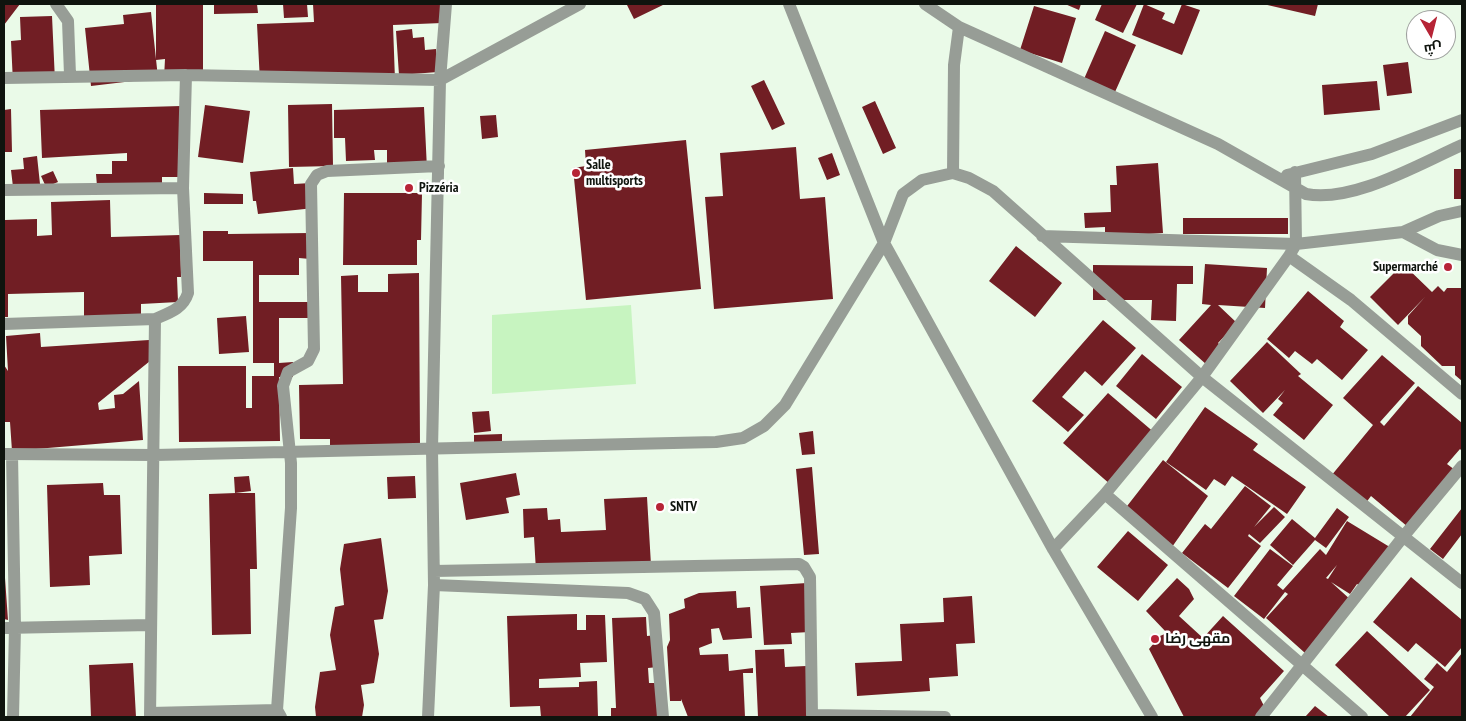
<!DOCTYPE html>
<meta charset="utf-8">
<style>
body{margin:0}
#map{position:relative;width:1466px;height:721px;overflow:hidden;background:#eafae8;font-family:"PT Sans Narrow",Cairo,sans-serif}
canvas{display:block}
.frame{position:absolute;inset:0;border:5px solid #0f140e;pointer-events:none}
.north{position:absolute;left:1406px;top:10px;width:50px;height:50px;box-sizing:border-box;background:#fff;border:1px solid #9fa19f;border-radius:50%;rotate:172deg;font-size:14px;font-weight:700;line-height:20px;text-align:center;color:#0f140e}
.north::after{content:'';display:block;margin:auto;width:18px;height:22px;background:#b62436;clip-path:polygon(50% 0,100% 100%,50% 72%,0 100%)}
</style>
<div id="map">
<canvas width="1466" height="721"></canvas>
<div class="frame"></div>
<div class="north">ش</div>
</div>
<script>
const ctx = document.querySelector('canvas').getContext('2d');
ctx.lineJoin = 'round';
function paint(path, color) {
  ctx.fillStyle = color;
  ctx.fill(path, 'evenodd');
}
function trace(path, color, width, dash) {
  ctx.strokeStyle = color;
  ctx.lineWidth = width;
  ctx.lineCap = dash ? 'butt' : 'round';
  ctx.setLineDash(dash || []);
  ctx.stroke(path);
}
function drawText(font, color, halo, rows, align = 'center') {
  ctx.font = font + ' "PT Sans Narrow",Cairo,sans-serif';
  ctx.lineWidth = 5;
  ctx.setLineDash([]);
  ctx.textBaseline = 'middle';
  ctx.strokeStyle = halo;
  ctx.fillStyle = color;
  for (const [text, x, y, turn = 0] of rows) {
    ctx.save();
    ctx.translate(x, y);
    ctx.rotate((+turn || 0) * Math.PI / 180);
    ctx.textAlign = isNaN(turn) ? turn : align;
    if (halo) ctx.strokeText(text, 0, 0);
    ctx.fillText(text, 0, 0);
    ctx.restore();
  }
}
const green = new Path2D(`
 M631,305L636,384L492,394V315Z`);
const building = new Path2D(`
 M4,4H20L4,25Z
 M156,4H203V79L164,78L165,59L156,60Z
 M214,4H257L258,13L214,14Z
 M283,4H307L308,17L284,18Z
 M313,4H441L442,23L393,25L395,80L260,82L257,24L314,22Z
 M628,4H665L634,19L627,5Z
 M1065,4H1081L1079,10Z
 M1102,4H1137L1123,33L1095,20Z
 M1144,4L1165,13L1162,19L1174,24L1182,4L1200,10L1182,55L1132,35Z
 M1263,4H1318L1315,16Z
 M1034,6L1076,18L1062,63L1020,50Z
 M151,12L158,78L91,86L85,28L124,24L123,15Z
 M52,16L55,81L13,83L11,41L21,40L20,17Z
 M412,29L413,38L424,37L425,50L436,49L438,72L399,75L396,31Z
 M1105,31L1136,45L1115,92L1084,79Z
 M1408,62L1412,93L1387,96L1383,65Z
 M764,80L785,124L772,130L751,86Z
 M1377,81L1380,110L1324,115L1322,85Z
 M875,101L896,148L883,154L862,107Z
 M332,104L333,166L289,167L288,105Z
 M205,105L250,111L243,163L198,157Z
 M181,106L183,177H162V184L97,186L96,174H112V161H127V153L42,158L40,110Z
 M424,107L427,169L387,170V150H374L375,160L346,161L345,138H334V110Z
 M11,109L12,152H4V110Z
 M496,115L498,137L482,139L480,116Z
 M686,140L701,289L586,300L573,168L586,166L585,150Z
 M796,147L800,199L825,197L833,299L714,309L705,197L723,196L720,153Z
 M832,153L840,175L827,180L818,158Z
 M37,156L40,184L13,187L11,170L24,169L23,158Z
 M1158,163L1163,233L1105,237V227L1085,228L1084,213L1111,212L1110,185H1117L1116,166Z
 M293,168L294,184L311,183L314,208L258,214L256,201H253L250,172Z
 M1454,169H1462V199H1454Z
 M53,171L58,182L46,187L41,176Z
 M204,193L243,194V204H204Z
 M344,193H422L421,240H417V265H343Z
 M110,200L111,237L180,235L181,277H177L178,302L141,304V317L84,318V292L8,294V317H4L5,220L37,219V236L52,235L51,202Z
 M1183,218H1288V234H1183Z
 M203,231H228V234L310,233V259L299,258V275H259V302H308V318H279V363L293,362V377H279L280,441L179,442L178,366H246V408H252V376H274V363H253V261H203Z
 M1016,246L1062,283L1035,317L989,281Z
 M1205,264L1267,268L1265,308L1218,305L1237,323L1218,343L1223,348L1207,365L1179,340L1211,305L1202,304Z
 M1403,264L1432,292L1438,286L1444,292L1447,288H1462V381L1455,375V366H1442L1421,346V336L1408,324V316L1425,297L1398,325L1370,297Z
 M1093,265L1193,266V284H1177L1176,321L1151,320L1152,300H1093Z
 M419,273L420,447L330,449V439H300L299,385L343,384L341,276L358,275V292H388V274Z
 M1308,291L1344,321L1340,327L1368,350L1342,380L1317,359L1312,364L1295,351L1289,358L1267,339Z
 M246,316L249,352L219,354L217,318Z
 M1103,320L1136,348L1102,386L1085,371L1062,397L1084,415L1068,432L1032,401Z
 M40,333L41,347L149,340L150,361L98,403L99,410L115,408L114,395L123,394L139,381L143,440L12,451L10,422H4V365L8,371L6,336Z
 M1267,342L1301,374L1298,376L1333,405L1304,440L1273,415L1283,403L1278,399L1285,390L1263,413L1230,381Z
 M1142,354L1182,387L1156,419L1116,386Z
 M1382,355L1415,383L1380,422L1384,426L1418,386L1462,423V451L1460,449L1447,464L1455,470L1408,527L1371,496L1365,504L1331,476L1373,425L1343,398Z
 M1108,393L1156,434L1111,485L1063,443Z
 M1205,407L1258,444L1253,450L1306,487L1287,514L1232,476L1225,486L1214,479L1206,490L1166,462Z
 M489,411L491,431L474,433L472,412Z
 M813,431L815,454L802,455L799,433Z
 M502,434V447L474,448V435Z
 M1163,460L1208,496L1172,547L1124,510Z
 M812,467L819,554L804,555L796,469Z
 M516,473L520,495L506,498L509,513L466,520L460,483Z
 M249,476L251,491L235,493L234,477Z
 M415,476L416,498L388,499L387,477Z
 M103,483L104,495H120L122,554L89,556L90,585L50,587L47,485Z
 M1245,486L1271,506L1254,527L1274,507L1285,517L1260,543L1249,534L1248,536L1261,546L1228,588L1182,553L1205,524L1211,529Z
 M236,493H255L257,569H250L251,634L212,635L209,494Z
 M647,497L651,565L536,571L534,537L524,538L523,509L547,508L548,520L560,519L561,532L606,530L604,499Z
 M1337,508L1349,517L1326,548L1315,540L1293,565L1270,545L1292,519L1315,538Z
 M1462,508V534L1443,559L1430,549Z
 M1347,521L1393,549L1368,590L1357,584L1350,594L1331,582L1352,601L1305,653L1266,618L1288,594L1285,592L1264,619L1234,596L1270,549L1293,566L1277,585L1283,590L1320,549L1326,555ZM1337,565L1328,579L1326,578Z
 M1128,531L1168,565L1138,601L1097,567Z
 M381,538L388,591L383,619L374,620L379,654L374,683L361,685L364,705L362,717H316L315,707L320,672L336,670L330,635L335,607L344,605L340,569L344,544Z
 M1411,577L1462,620V647L1445,667L1416,643L1408,652L1373,622Z
 M4,578H5L8,620L4,619Z
 M1177,578L1189,589L1194,599L1179,616L1203,638L1223,616L1284,671L1260,698L1267,712L1262,717H1184L1149,649L1160,636L1167,633L1146,611Z
 M807,583L810,632L791,633L792,644L764,645L760,586Z
 M736,591L737,608L750,607L752,638L723,640L719,628L711,629L712,643L699,648L700,655L728,654L729,671L753,668V673H743L745,717H688L681,699V701H670L667,647L670,640L669,614L685,608L684,599L699,593Z
 M972,596L975,643L956,644L958,676L929,678L930,691L857,696L855,663L902,661L900,624L944,622L943,598Z
 M577,614V630H586V615H605L607,662L580,663L581,677L539,679V688L579,687V682L597,681L598,717H541L540,706L510,707L507,616Z
 M646,617L647,636L657,635L658,667L648,668L649,683H658L660,717H611V708H616L612,618Z
 M1367,631L1430,690L1405,717H1390L1335,665Z
 M784,649L785,667L806,666L808,717H758L755,650Z
 M1462,653V717H1410L1434,687L1424,679L1437,663L1447,672Z
 M133,663L136,717H91L89,665Z
 M1315,706L1329,717H1305Z`);
const minor = new Path2D(`
 M56,4L68,21L70,75
 M789,4L884,243L1053,549L1152,717
 M925,4L959,27L954,65L953,173
 M959,27L1218,144L1306,194C1353,203 1419,164 1462,145
 M4,78L186,75L440,80L580,4
 M1287,175L1372,154L1462,120
 M4,190L183,188
 M1403,232L1437,250L1462,255
 M1042,236L1296,244L1403,232L1439,216L1462,211
 M1289,256L1351,300L1462,394
 M4,324L155,319C169,313 183,309 188,293L183,188L186,75
 M4,454L155,455L716,442L743,438L764,426L785,405L884,243L903,194L922,180L953,173L969,178L993,191L1202,377L1462,583
 M12,454L15,627L13,717
 M1105,494L1362,717
 M1053,549L1105,494L1202,377L1289,256L1296,244L1295,172
 M434,571L799,564L804,567L810,577L812,715L945,717
 M434,585L628,593L645,599L654,613L663,717
 M4,628L150,625
 M150,713L277,710
 M150,717L155,319
 M281,717L277,710L291,508V463L283,386L288,372L308,361L314,349L311,184L317,175L327,171L439,166
 M428,717L434,585L432,449L440,80L446,4
 M1261,717L1403,537L1462,466`);
const markers = [
 [576,173,5,"#b62436"],
 [409,188,5,"#b62436"],
 [1448,267,5,"#b62436"],
 [660,507,5,"#b62436"],
 [1155,639,5,"#b62436"]
];
const poiNames = [
 ["Salle",586,165],
 ["multisports",586,181],
 ["Pizzéria",419,188],
 ["Supermarché",1438,267,"right"],
 ["SNTV",670,507],
 ["مقهى رضا",1165,639]
];
paint(green, '#c7f4c0');
paint(building, '#711e24');
trace(minor, '#979d96', 12);
for (const [x, y, r, color] of markers) {
  const dot = new Path2D();
  dot.arc(x, y, r, 0, 2 * Math.PI);
  ctx.fillStyle = color;
  ctx.fill(dot);
  trace(dot, '#fff', 2);
}
drawText('bold 14px', '#0f140e', '#fff', poiNames, 'left');
</script>
